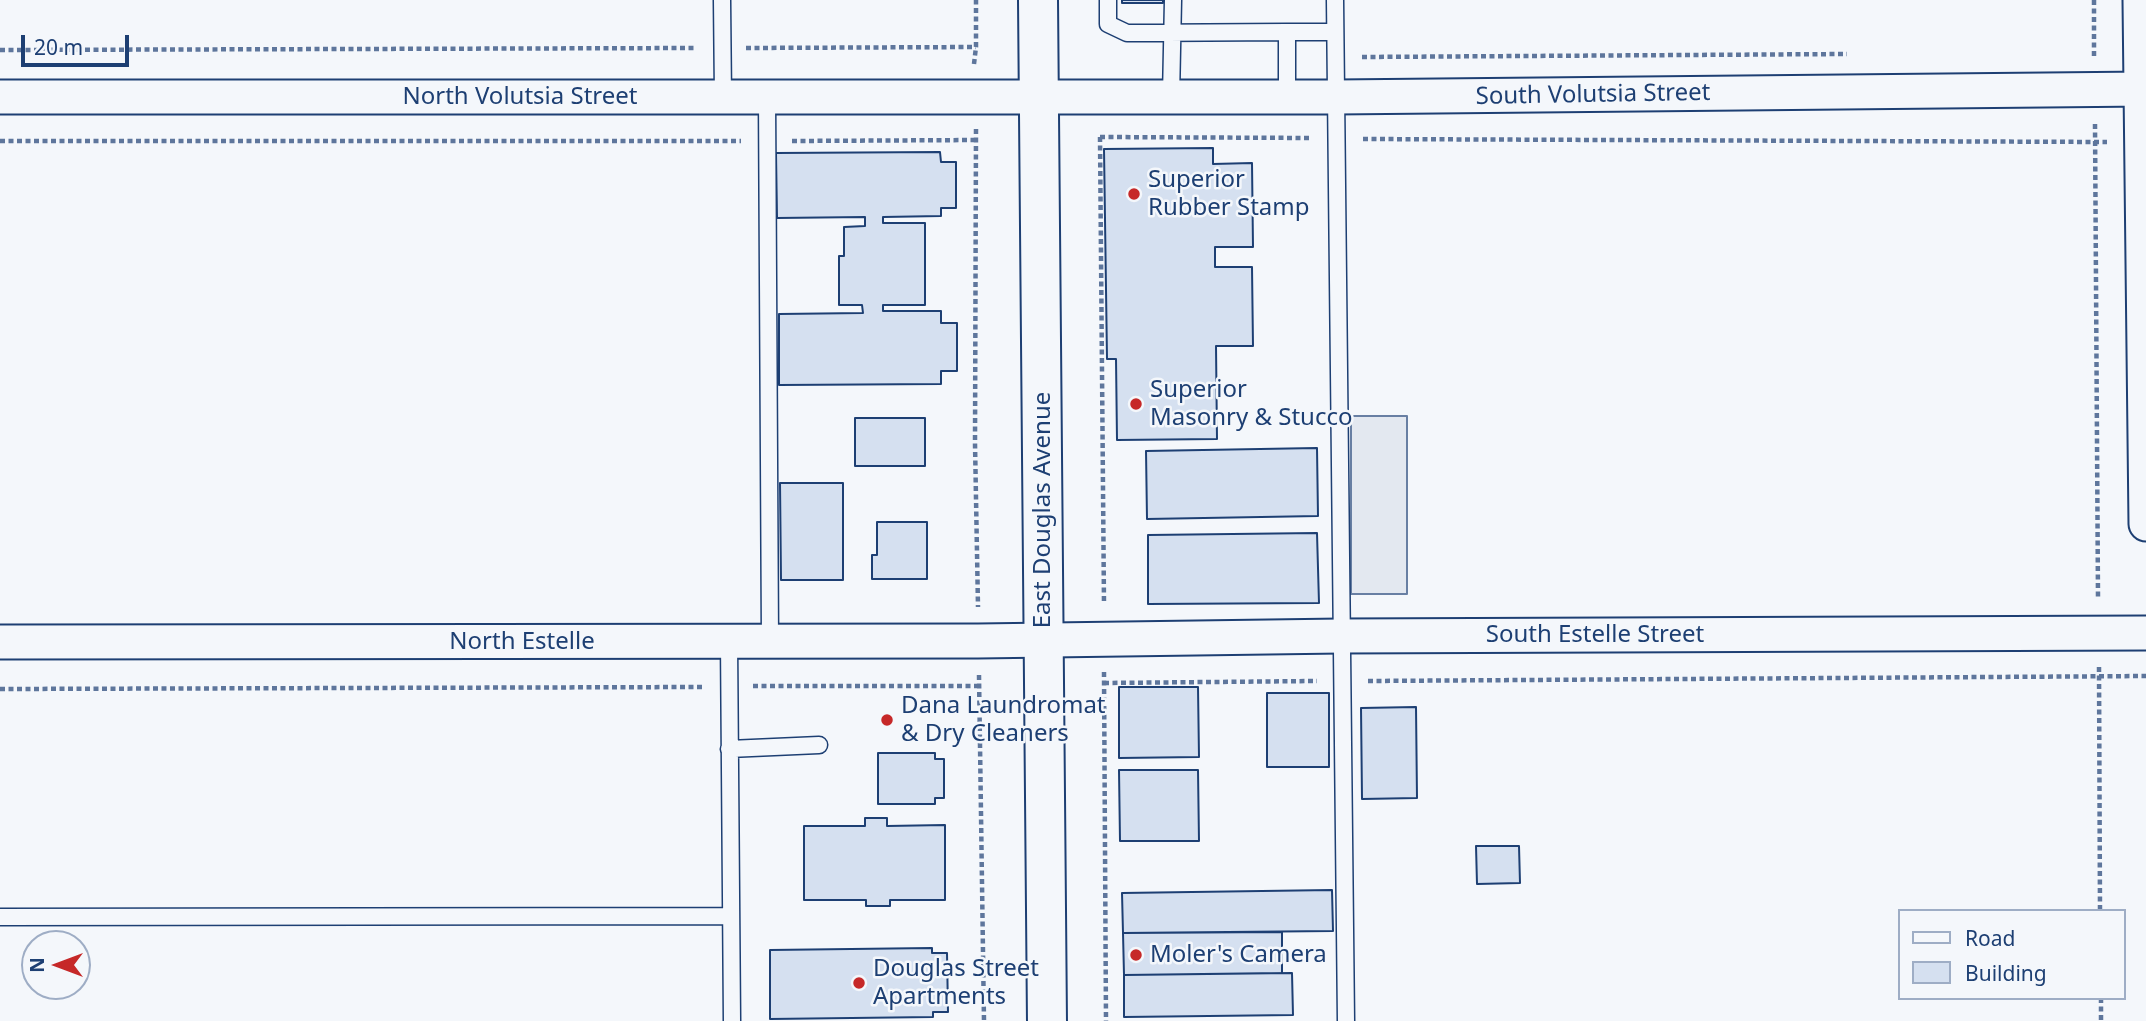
<!DOCTYPE html>
<style>
body{margin:0}
#map{position:relative;width:2146px;height:1021px;overflow:hidden;background:#f4f7fb;font-family:"Noto Sans",sans-serif}
canvas{display:block}
.legend{position:absolute;left:1898px;top:909px;width:228px;height:91px;box-sizing:border-box;background:#f4f7fb;border:2px solid #9eadc5;margin:0;padding:9px 12px;list-style:none;font-size:21px;color:#1d3f73}
.legend li{display:flex;align-items:center;gap:14px;height:35px}
.legend b{width:35px;border:2px solid #9eadc5}
.north{position:absolute;left:21px;top:930px;width:70px;height:70px;box-sizing:border-box;background:#f4f7fb;border:2px solid #9eadc5;border-radius:50%;rotate:270deg;font-size:19px;font-weight:700;line-height:28px;text-align:center;color:#1d3f73}
.north::after{content:'';display:block;margin:auto;width:24px;height:32px;background:#c62828;clip-path:polygon(50% 0,100% 100%,50% 72%,0 100%)}
.scale{position:absolute;left:21px;top:35px;width:108px;height:32px;box-sizing:border-box;border:4px solid #1d3f73;border-top:0;padding-left:9px;font-size:21px;line-height:24px;white-space:nowrap;color:#1d3f73;-webkit-text-stroke:5px #f4f7fb;paint-order:stroke}
</style>
<div id="map">
<canvas width="2146" height="1021"></canvas>
<ul class="legend">
<li><b style="height:9px;background:#f4f7fb"></b>Road</li>
<li><b style="height:19px;background:#d5e0f0"></b>Building</li>
</ul>
<div class="north">N</div>
<div class="scale">20 m</div>
</div>
<script>
const ctx = document.querySelector('canvas').getContext('2d');
ctx.lineJoin = 'round';
function paint(path, color) {
  ctx.fillStyle = color;
  ctx.fill(path, 'evenodd');
}
function trace(path, color, width, dash) {
  ctx.strokeStyle = color;
  ctx.lineWidth = width;
  ctx.lineCap = dash ? 'butt' : 'round';
  ctx.setLineDash(dash || []);
  ctx.stroke(path);
}
function drawText(font, color, halo, rows, align = 'center') {
  ctx.font = font + ' "Noto Sans",sans-serif';
  ctx.lineWidth = 5;
  ctx.setLineDash([]);
  ctx.textBaseline = 'middle';
  ctx.strokeStyle = halo;
  ctx.fillStyle = color;
  for (const [text, x, y, turn = 0] of rows) {
    ctx.save();
    ctx.translate(x, y);
    ctx.rotate((+turn || 0) * Math.PI / 180);
    ctx.textAlign = isNaN(turn) ? turn : align;
    if (halo) ctx.strokeText(text, 0, 0);
    ctx.fillText(text, 0, 0);
    ctx.restore();
  }
}
const parking = new Path2D(`
 M1351,416H1407V594H1351Z`);
const building = new Path2D(`
 M1122,0H1163V3H1122Z
 M1213,148V164L1252,163L1253,247H1215V267H1252L1253,346H1216L1217,439L1117,440L1116,359H1107L1104,149Z
 M940,152L941,162H956V208H941V216L883,217V223H925V305H883V311H941V323H957V371H941V384L779,385V314L863,313L862,305H839V256H844V227L865,226V217L777,218L776,153Z
 M855,418H925V466H855Z
 M1317,448L1318,516L1147,519L1146,451Z
 M780,483H843V580H781Z
 M877,522H927V579H872V555H877Z
 M1317,533L1319,603L1148,604V535Z
 M1119,687H1198L1199,757L1119,758Z
 M1267,693H1329V767H1267Z
 M1416,707L1417,798L1362,799L1361,708Z
 M878,753H935V759H944V798H935V804H878Z
 M1119,770H1198L1199,841H1120Z
 M865,818H887V826L945,825V900H890V906H866V900H804V826H865Z
 M1476,846H1519L1520,883L1477,884Z
 M1332,890L1333,931L1123,933L1122,893Z
 M1282,932V973L1124,975L1123,933Z
 M932,948V953H947L948,1012H933V1017L770,1019V950Z
 M1292,973L1293,1015L1124,1017V975Z`);
const path = new Path2D(`
 M2094,0V56
 M746,48L976,47
 M0,50L696,48
 M1362,57L1847,54
 M974,64L976,47V0
 M2095,124L2098,598
 M976,129L975,443L978,607
 M1100,137L1312,138
 M1100,137L1104,604
 M1363,139L2107,142
 M0,141H741
 M792,141L977,140
 M2099,667L2100,911
 M1104,672L1106,1021
 M979,675L984,1021
 M1368,681L2146,676
 M1104,683L1317,681
 M753,686H979
 M0,689L703,687
 M2101,998V1021`);
const service = new Path2D(`
 M722,0L723,97
 M1108,0V24L1127,33L1287,32V97
 M1335,0L1346,1021
 M1287,32H1335
 M767,97L770,641
 M1171,97L1173,0
 M729,641L732,1021
 M729,749L819,745
 M0,917L730,916`);
const minor = new Path2D(`
 M2140,0L2146,524
 M0,97H1336L2146,89
 M0,642L978,641L1341,636L2146,633`);
const secondary = new Path2D(`
 M1038,0L1047,1021`);
const markers = [
 [1134,194,7,"#c62828"],
 [1136,404,7,"#c62828"],
 [887,720,7,"#c62828"],
 [1136,955,7,"#c62828"],
 [859,983,7,"#c62828"]
];
const streetNames = [
 ["South Volutsia Street",1593,95,-1],
 ["North Volutsia Street",520,97],
 ["East Douglas Avenue",1043,510,-90],
 ["South Estelle Street",1595,635],
 ["North Estelle",522,642]
];
const poiNames = [
 ["Superior",1148,180],
 ["Rubber Stamp",1148,208],
 ["Superior",1150,390],
 ["Masonry & Stucco",1150,418],
 ["Dana Laundromat",901,706],
 ["& Dry Cleaners",901,734],
 ["Moler's Camera",1150,955],
 ["Douglas Street",873,969],
 ["Apartments",873,997]
];
paint(parking, '#e3e8f0');
trace(parking, '#687fa3', 2);
paint(building, '#d5e0f0');
trace(building, '#1d3f73', 2);
trace(service, '#1d3f73', 19);
trace(minor, '#1d3f73', 37);
trace(secondary, '#1d3f73', 42);
trace(path, '#5e769c', 4.5, [5, 3.5]);
trace(service, '#f4f7fb', 16);
trace(minor, '#f4f7fb', 33);
trace(secondary, '#f4f7fb', 38);
for (const [x, y, r, color] of markers) {
  const dot = new Path2D();
  dot.arc(x, y, r, 0, 2 * Math.PI);
  ctx.fillStyle = color;
  ctx.fill(dot);
  trace(dot, '#f4f7fb', 2.5);
}
drawText('24px', '#1d3f73', '#f4f7fb', streetNames);
drawText('24px', '#1d3f73', '#f4f7fb', poiNames, 'left');
</script>
